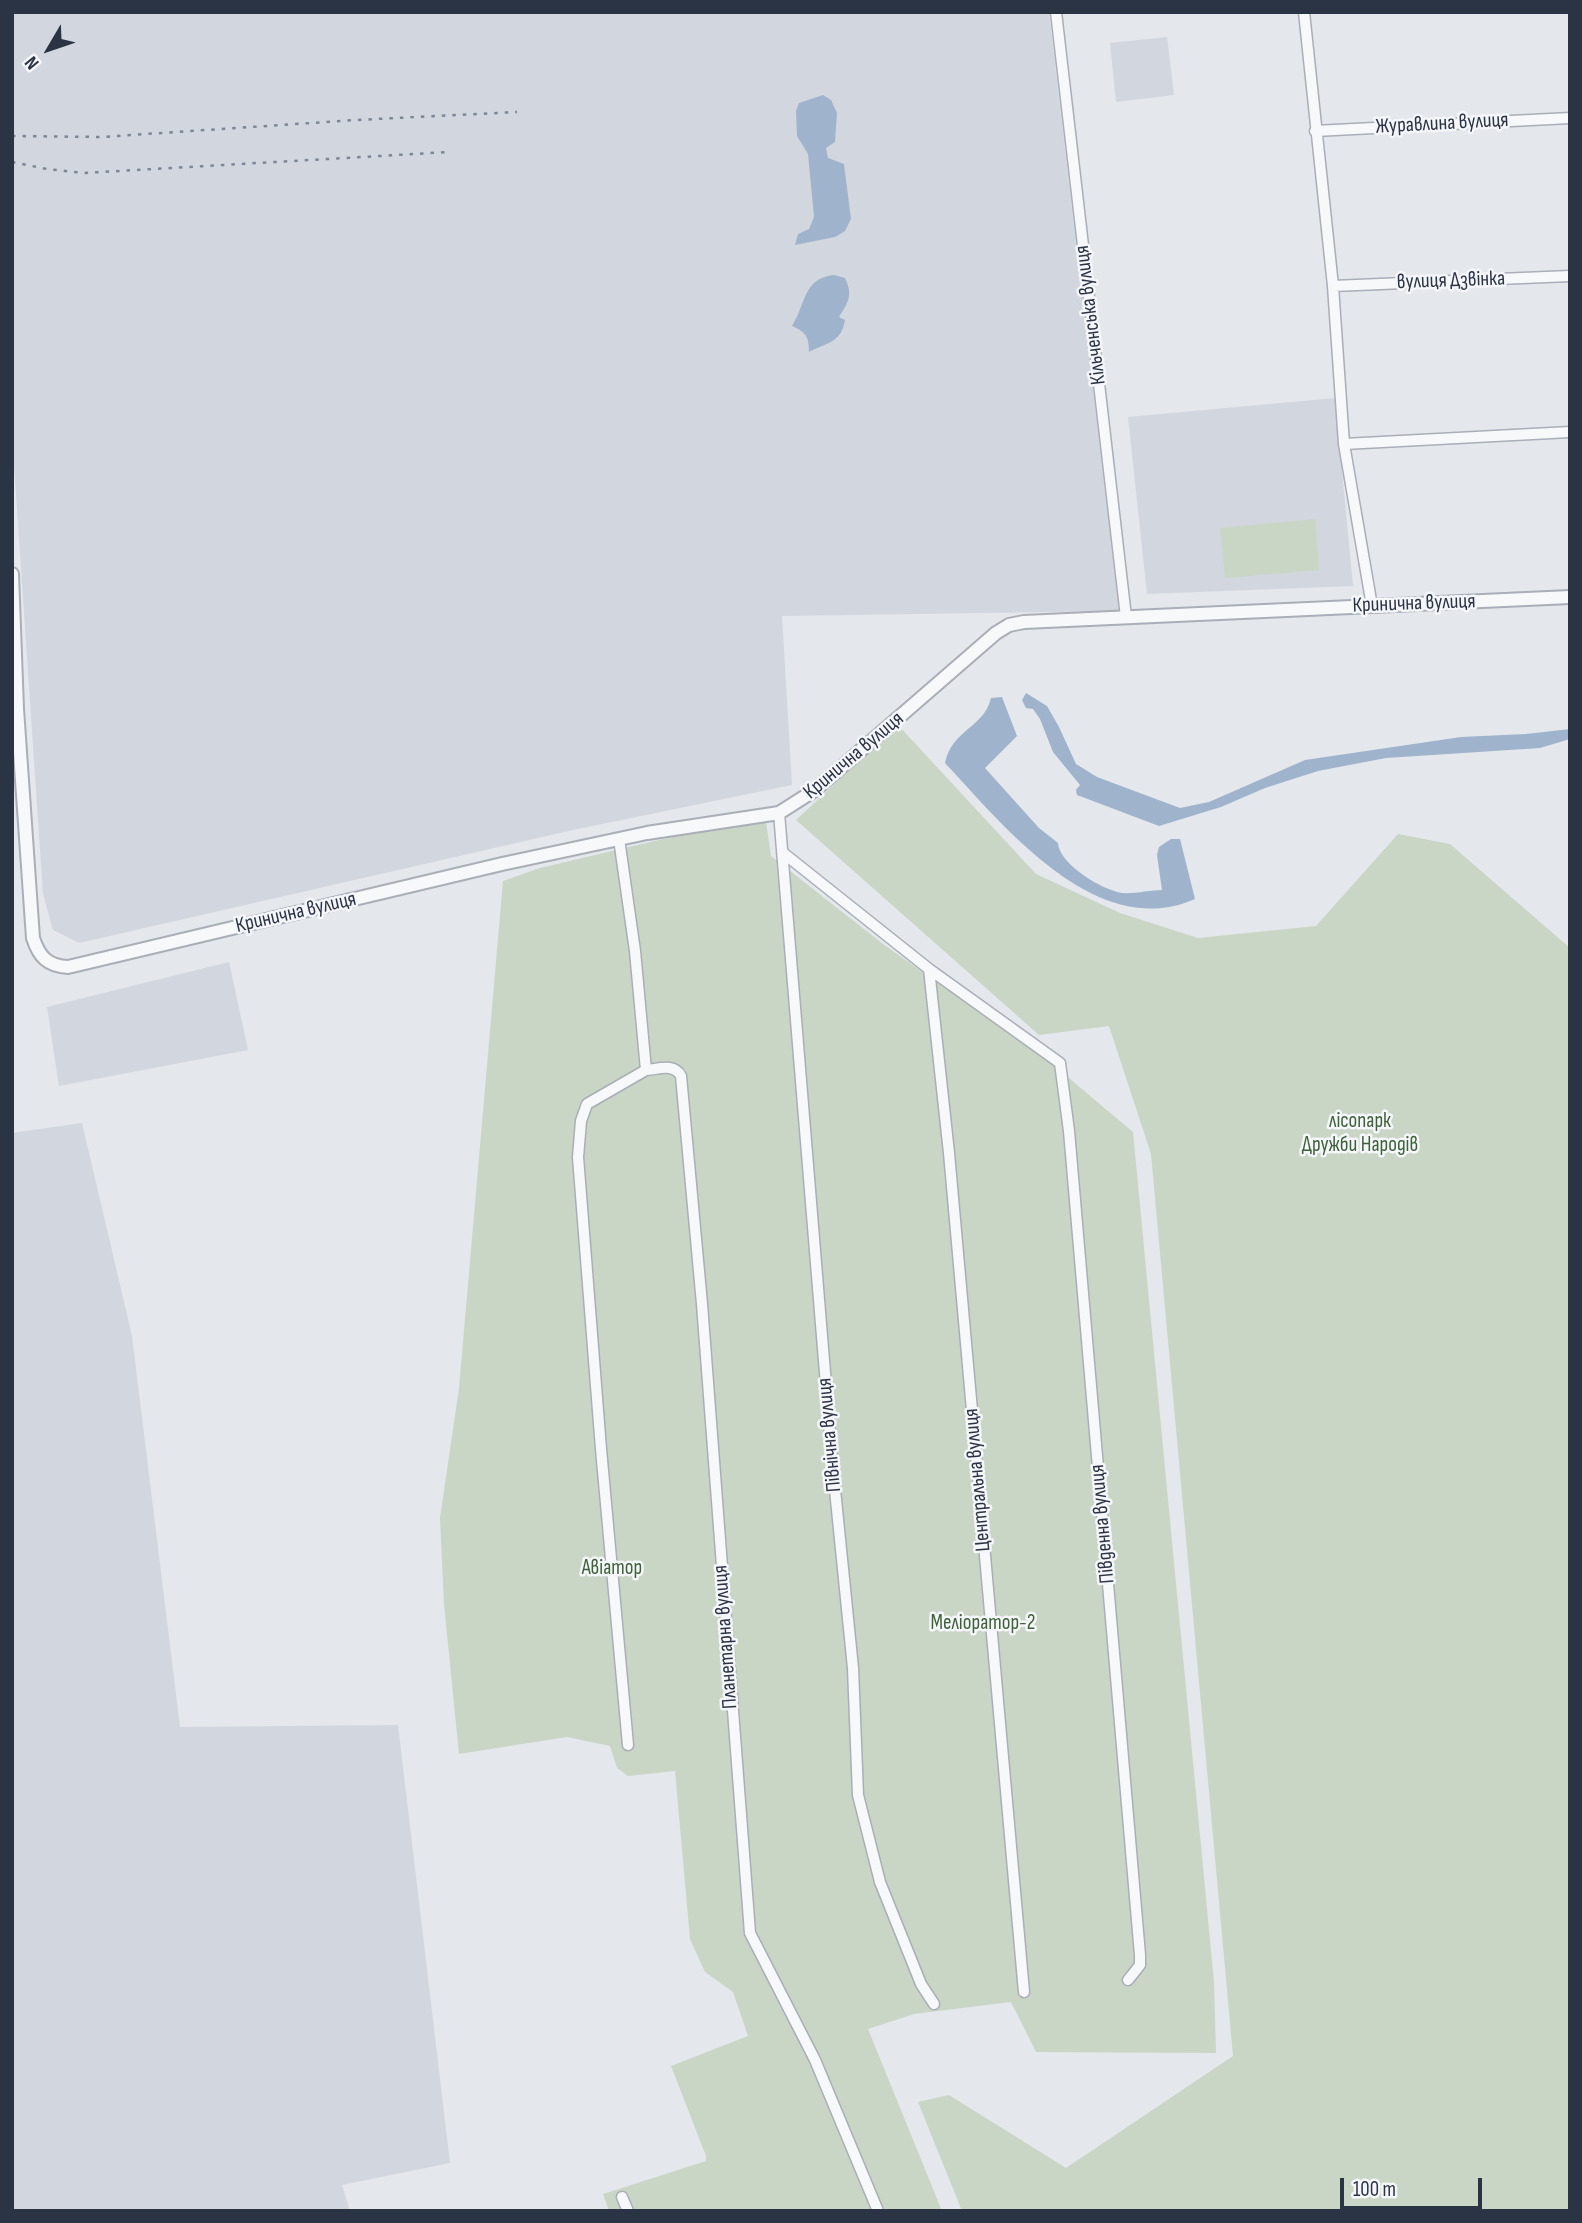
<!DOCTYPE html>
<meta charset="utf-8">
<style>
body{margin:0}
#map{position:relative;width:1582px;height:2223px;overflow:hidden;background:#e4e7ec;font-family:"Sofia Sans Condensed",sans-serif}
canvas{display:block}
.frame{position:absolute;inset:0;border:14px solid #2b3445;pointer-events:none}
.north{position:absolute;left:14px;top:14px;width:70px;height:70px;-webkit-text-stroke:5px #f4f6f9;paint-order:stroke;rotate:231deg;font-size:19px;font-weight:700;line-height:28px;text-align:center;color:#2b3445}
.north::after{content:'';display:block;margin:auto;width:24px;height:32px;background:#2b3445;clip-path:polygon(50% 0,100% 100%,50% 72%,0 100%)}
.scale{position:absolute;left:1340px;top:2178px;width:142px;height:32px;box-sizing:border-box;border:4px solid #2b3445;border-top:0;padding-left:9px;font-size:21px;line-height:24px;white-space:nowrap;color:#2b3445;-webkit-text-stroke:5px #f4f6f9;paint-order:stroke}
</style>
<div id="map">
<canvas width="1582" height="2223"></canvas>
<div class="frame"></div>
<div class="north">N</div>
<div class="scale">100 m</div>
</div>
<script>
const ctx = document.querySelector('canvas').getContext('2d');
ctx.lineJoin = 'round';
function paint(path, color) {
  ctx.fillStyle = color;
  ctx.fill(path, 'evenodd');
}
function trace(path, color, width, dash) {
  ctx.strokeStyle = color;
  ctx.lineWidth = width;
  ctx.lineCap = dash ? 'butt' : 'round';
  ctx.setLineDash(dash || []);
  ctx.stroke(path);
}
function drawText(font, color, halo, rows, align = 'center') {
  ctx.font = font + ' "Sofia Sans Condensed",sans-serif';
  ctx.lineWidth = 5;
  ctx.setLineDash([]);
  ctx.textBaseline = 'middle';
  ctx.strokeStyle = halo;
  ctx.fillStyle = color;
  for (const [text, x, y, turn = 0] of rows) {
    ctx.save();
    ctx.translate(x, y);
    ctx.rotate((+turn || 0) * Math.PI / 180);
    ctx.textAlign = isNaN(turn) ? turn : align;
    if (halo) ctx.strokeText(text, 0, 0);
    ctx.fillText(text, 0, 0);
    ctx.restore();
  }
}
const built = new Path2D(`
 M12,12H1049L1119,611L782,616L792,785L573,830L79,943L53,930L43,894L12,435Z
 M1167,37L1174,95L1116,102L1110,43Z
 M1335,398L1353,586L1147,594L1128,417Z
 M229,962L248,1050L59,1086L47,1007Z
 M82,1123L132,1336L180,1727L398,1725L450,2163L342,2185L350,2211H12V1133Z`);
const green = new Path2D(`
 M1315,519L1319,570L1225,578L1220,528Z
 M898,725L1036,874L1120,913L1198,938L1316,926L1398,834L1450,844L1570,948V2211H962L918,2102L949,2095L1066,2168L1233,2056L1151,1154L1109,1026L1039,1035L796,820Z
 M765,815L771,856L883,944L1051,1063L1133,1132L1214,1982L1216,2053L1036,2052L1011,2002L914,2014L868,2029L942,2211H609L603,2194L706,2161V2156L671,2066L748,2036L733,1992L705,1972L690,1939L675,1771L628,1776L617,1768L610,1746L567,1737L459,1754L444,1604L440,1518L459,1388L503,881L540,868Z`);
const water = new Path2D(`
 M823,95L831,100L837,113L835,142L826,148L828,158L844,164L851,219L845,231L835,237L795,245L798,234L809,229L814,217L808,154L797,136L796,111L799,103Z
 M834,275L845,278C853,295 849,301 839,317L845,320C841,343 828,342 809,352C809,337 806,332 792,326C806,304 803,278 834,275Z
 M1026,693L1047,706L1059,727L1076,764L1097,777L1180,808L1209,802L1305,760L1461,737L1526,734L1570,729V739L1540,748L1386,758L1318,771L1265,788L1221,807L1159,826L1077,795L1076,790L1080,785L1053,752L1040,719L1033,709L1026,708L1022,700Z
 M1002,697L1017,736L985,768L1039,828L1058,843C1059,864 1102,890 1122,893C1135,894 1150,890 1162,890L1157,855L1159,847L1171,839H1180L1195,899C1097,943 1003,825 945,763C952,729 984,728 991,698Z`);
const minor = new Path2D(`
 M1056,12L1126,617
 M1304,12L1333,286L1344,444L1372,606
 M1315,131L1570,118
 M1333,286L1570,276
 M1344,444L1570,432
 M779,813L833,1470L853,1668L858,1795L880,1882L921,1984L934,2004
 M619,839L635,951L646,1070L587,1104L581,1121L578,1157L601,1449L628,1745
 M782,852L929,969L1060,1063L1069,1131L1140,1955V1965L1128,1980
 M929,969L949,1153L1024,1992
 M646,1070C659,1069 674,1063 681,1076L702,1304L750,1933L815,2060L878,2211
 M622,2197L628,2211`);
const tertiary = new Path2D(`
 M12,574L17,709L33,938C39,957 48,966 68,967L502,864L647,833L779,813L815,790L996,633L1009,625L1024,622L1570,597`);
const rail = new Path2D(`
 M12,136L101,137L356,120L517,112
 M12,162L47,169L84,173L449,152`);
const streetNames = [
 ["Журавлина вулиця",1442,124,-3],
 ["вулиця Дзвінка",1451,281,-2],
 ["Кільченська вулиця",1091,315,-97],
 ["Кринична вулиця",1414,604,-2],
 ["Кринична вулиця",854,756,-40],
 ["Кринична вулиця",296,913,-13],
 ["Північна вулиця",830,1435,-95],
 ["Центральна вулиця",978,1480,-95],
 ["Південна вулиця",1103,1524,-95],
 ["Планетарна вулиця",726,1637,-94]
];
const parkNames = [
 ["лісопарк",1360,1122],
 ["Дружби Народів",1360,1146],
 ["Авіатор",612,1569],
 ["Меліоратор-2",983,1624]
];
paint(built, '#d2d6de');
paint(green, '#c9d6c5');
paint(water, '#9fb4cc');
trace(minor, '#a9aeb7', 13);
trace(tertiary, '#a9aeb7', 16);
trace(minor, '#f7f8fa', 10);
trace(tertiary, '#f7f8fa', 12);
trace(rail, '#7d8696', 2.5, [3.5, 7]);
drawText('21px', '#2b3445', '#f4f6f9', streetNames);
drawText('21px', '#3f6138', '#f4f6f9', parkNames);
</script>
